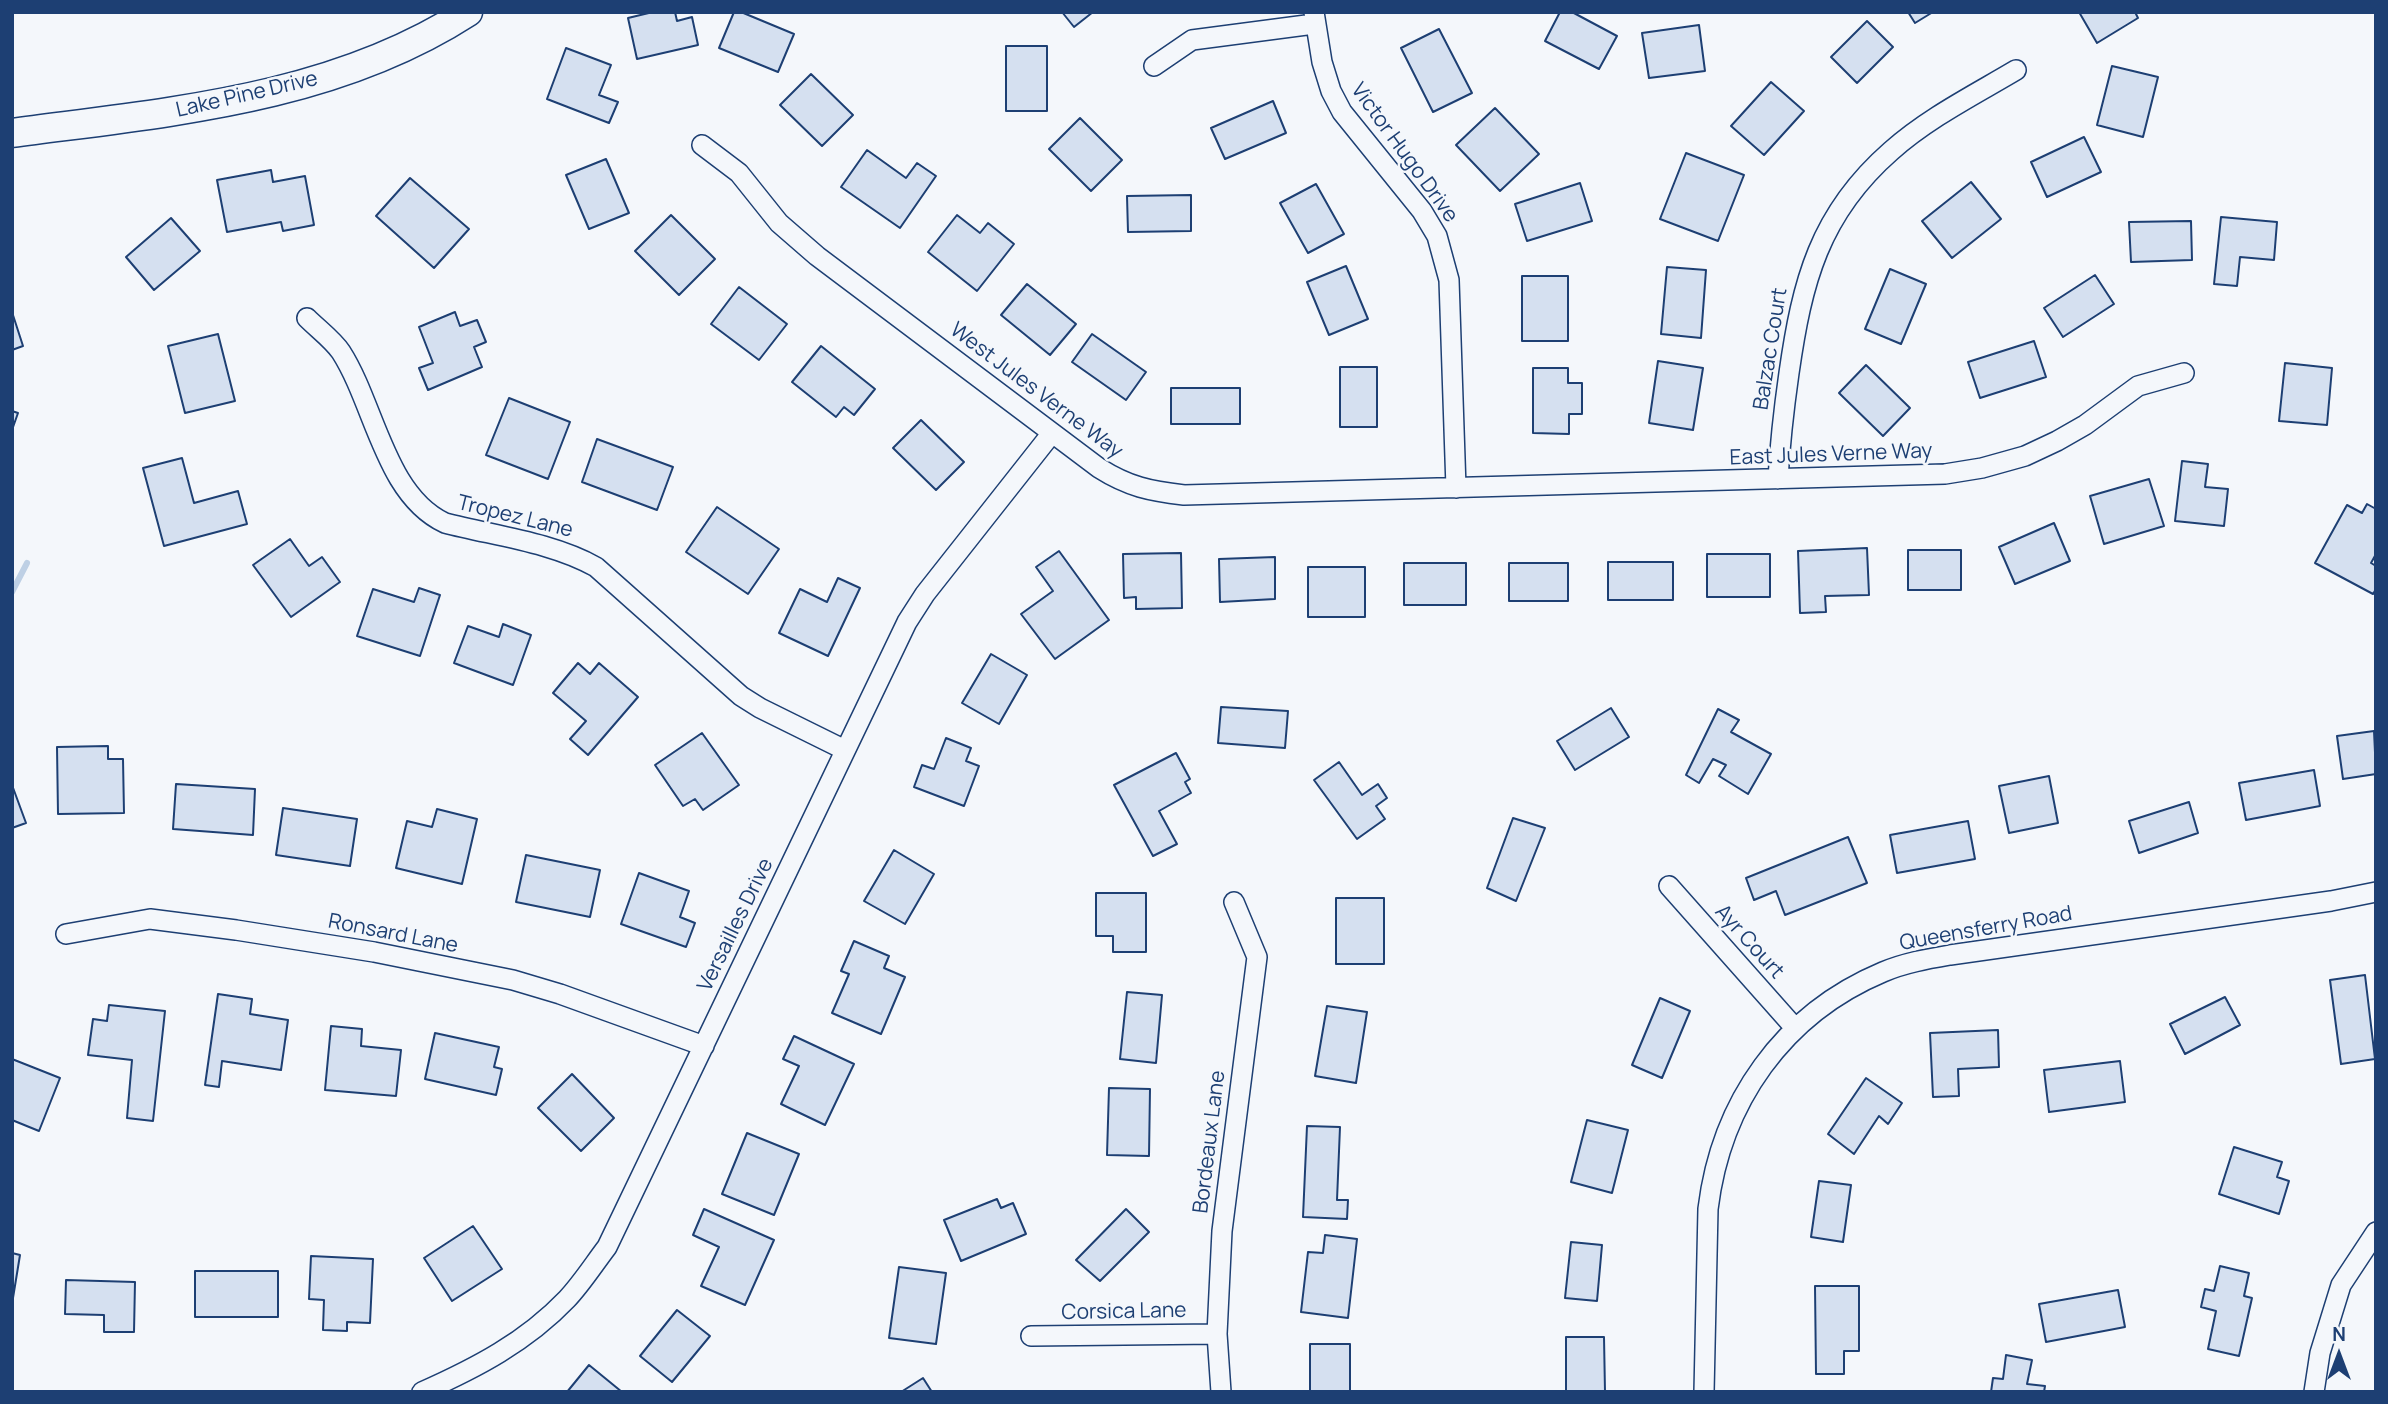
<!DOCTYPE html>
<style>
body{margin:0}
#map{position:relative;width:2388px;height:1404px;overflow:hidden;background:#f4f7fb;font-family:Manrope,sans-serif}
canvas{display:block}
.frame{position:absolute;inset:0;border:14px solid #1d3f73;pointer-events:none}
.north{position:absolute;left:2304px;top:1320px;width:70px;height:70px;-webkit-text-stroke:5px #f4f7fb;paint-order:stroke;rotate:0deg;font-size:19px;font-weight:700;line-height:28px;text-align:center;color:#1d3f73}
.north::after{content:'';display:block;margin:auto;width:24px;height:32px;background:#1d3f73;clip-path:polygon(50% 0,100% 100%,50% 72%,0 100%)}
</style>
<div id="map">
<canvas width="2388" height="1404"></canvas>
<div class="frame"></div>
<div class="north">N</div>
</div>
<script>
const ctx = document.querySelector('canvas').getContext('2d');
ctx.lineJoin = 'round';
function trace(path, color, width, dash) {
  ctx.strokeStyle = color;
  ctx.lineWidth = width;
  ctx.lineCap = dash ? 'butt' : 'round';
  ctx.setLineDash(dash || []);
  ctx.stroke(path);
}
function paint(path, color) {
  ctx.fillStyle = color;
  ctx.fill(path, 'evenodd');
}
function drawText(font, color, halo, rows, align = 'center') {
  ctx.font = font + ' Manrope,sans-serif';
  ctx.lineWidth = 5;
  ctx.setLineDash([]);
  ctx.textBaseline = 'middle';
  ctx.strokeStyle = halo;
  ctx.fillStyle = color;
  for (const [text, x, y, turn = 0] of rows) {
    ctx.save();
    ctx.translate(x, y);
    ctx.rotate((+turn || 0) * Math.PI / 180);
    ctx.textAlign = isNaN(turn) ? turn : align;
    if (halo) ctx.strokeText(text, 0, 0);
    ctx.fillText(text, 0, 0);
    ctx.restore();
  }
}
const stream = new Path2D(`
 M12,592L27,563`);
const building = new Path2D(`
 M653,12H675L677,21L692,17L698,45L637,59L628,18Z
 M734,12H741L794,34L778,72L719,48Z
 M1062,12H1093L1074,27Z
 M1560,12H1572L1617,36L1599,69L1545,41Z
 M1908,12H1933L1915,23Z
 M2079,12H2135L2138,18L2097,43Z
 M1867,21L1893,47L1857,83L1831,57Z
 M1699,25L1705,71L1649,78L1642,33Z
 M1439,29L1472,93L1433,112L1401,48Z
 M1006,46H1047V111H1006Z
 M566,48L611,65L599,95L618,102L609,123L547,99Z
 M2112,66L2158,77L2143,137L2097,125Z
 M811,74L853,115L822,146L780,105Z
 M1771,82L1804,111L1764,155L1731,126Z
 M1273,101L1286,133L1225,159L1211,128Z
 M1495,108L1539,154L1500,191L1456,145Z
 M1080,118L1122,160L1091,191L1049,149Z
 M2084,137L2101,172L2047,197L2031,162Z
 M867,150L906,178L917,163L936,176L900,228L841,187Z
 M1686,153L1744,175L1718,241L1660,219Z
 M606,159L629,213L589,229L566,175Z
 M271,170L273,182L305,176L314,225L283,231L281,222L227,232L217,180Z
 M410,178L469,229L434,268L376,216Z
 M1971,182L2001,219L1952,258L1922,221Z
 M1580,183L1592,221L1527,241L1515,204Z
 M1316,184L1344,234L1308,253L1280,203Z
 M1191,195V231L1128,232L1127,196Z
 M671,215L715,259L679,295L635,251Z
 M957,215L980,233L988,223L1014,244L977,291L928,252Z
 M2221,217L2277,222L2274,260L2240,257L2237,286L2214,284Z
 M171,218L200,251L154,290L126,257Z
 M2191,221L2192,260L2131,262L2129,222Z
 M1346,266L1368,319L1329,335L1307,282Z
 M1667,267L1706,270L1701,338L1661,334Z
 M1890,269L1926,284L1901,344L1865,329Z
 M2095,275L2114,304L2063,337L2044,308Z
 M1522,276H1568V341H1522Z
 M1027,284L1076,324L1050,355L1001,315Z
 M739,287L787,324L759,360L711,324Z
 M12,312L23,346L12,350Z
 M455,312L460,326L477,320L486,342L474,347L482,367L428,390L419,368L433,363L419,327Z
 M218,334L235,401L185,413L168,346Z
 M1092,334L1146,372L1126,400L1072,362Z
 M2034,341L2046,377L1980,398L1968,362Z
 M821,346L875,389L854,415L844,407L836,417L792,382Z
 M1658,361L1703,368L1693,430L1649,423Z
 M2285,363L2332,368L2327,425L2279,421Z
 M1866,365L1910,408L1883,436L1839,393Z
 M1340,367H1377V427H1340Z
 M1533,368H1568V383H1582V414H1569V434L1533,433Z
 M1171,388H1240V424H1171Z
 M509,398L570,422L548,479L486,455Z
 M12,411L18,413L12,430Z
 M921,420L964,462L936,490L893,448Z
 M597,439L673,467L657,510L582,482Z
 M182,458L194,503L238,491L247,524L164,546L143,468Z
 M2182,461L2208,464L2205,487L2228,489L2224,526L2175,521Z
 M2149,479L2164,526L2104,544L2090,496Z
 M2367,504L2376,509V554L2371,563L2376,566V589L2373,594L2315,563L2347,505L2362,513Z
 M717,507L779,549L748,594L686,552Z
 M2054,523L2070,561L2015,584L1999,547Z
 M290,539L309,566L322,557L340,582L291,617L253,565Z
 M1867,548L1869,595L1825,596L1826,612L1800,613L1798,551Z
 M1908,550H1961V590H1908Z
 M1059,551L1109,620L1055,659L1021,614L1053,591L1036,567Z
 M1181,553L1182,608L1136,609V597L1124,598L1123,554Z
 M1707,554H1770V597H1707Z
 M1275,557V599L1220,602L1219,559Z
 M1608,562H1673V600H1608Z
 M1404,563H1466V605H1404Z
 M1509,563H1568V601H1509Z
 M1308,567H1365V617H1308Z
 M838,578L860,588L828,656L779,633L800,589L827,602Z
 M419,588L440,595L420,656L357,636L373,589L414,602Z
 M503,624L531,635L513,685L454,663L468,626L499,637Z
 M991,654L1027,675L999,724L962,703Z
 M578,663L590,674L599,663L638,697L588,755L570,739L586,721L553,693Z
 M1221,707L1288,711L1285,748L1218,743Z
 M1611,708L1629,737L1575,770L1557,741Z
 M1718,709L1739,720L1731,732L1771,754L1748,794L1719,776L1726,765L1713,759L1699,783L1686,775Z
 M2374,731L2376,774L2343,779L2337,736Z
 M702,733L739,785L703,810L695,799L683,806L655,765Z
 M946,738L971,748L966,761L979,766L964,806L914,787L922,765L934,769Z
 M108,746V759H123L124,813L58,814L57,747Z
 M1176,753L1190,779L1185,782L1191,793L1159,811L1177,844L1153,856L1114,785Z
 M1339,762L1362,795L1378,784L1387,798L1376,806L1385,819L1357,839L1314,780Z
 M2314,770L2320,806L2246,820L2239,783Z
 M2049,776L2058,823L2009,833L1999,786Z
 M176,784L255,789L253,835L173,829Z
 M12,785L26,823L12,828Z
 M2189,802L2198,833L2139,853L2129,821Z
 M283,808L357,819L350,866L276,855Z
 M437,809L477,819L462,884L396,868L407,821L432,827Z
 M1513,818L1545,828L1516,901L1487,888Z
 M1968,821L1975,859L1897,873L1890,835Z
 M1848,837L1867,883L1785,915L1776,891L1754,900L1746,878Z
 M894,850L934,874L905,924L864,901Z
 M526,855L600,870L590,917L516,902Z
 M639,873L689,891L680,917L695,923L686,947L621,924Z
 M1096,893H1146V952H1113V936H1096Z
 M1336,898H1384V964H1336Z
 M854,941L889,956L884,968L905,977L881,1034L832,1013L849,974L841,971Z
 M2365,975L2375,1059L2341,1064L2330,980Z
 M1127,992L1162,995L1156,1063L1120,1059Z
 M218,994L252,999L250,1014L288,1020L281,1070L222,1061L219,1087L205,1085Z
 M2225,997L2240,1025L2185,1054L2170,1024Z
 M1660,998L1690,1011L1662,1078L1632,1065Z
 M109,1005L165,1011L153,1121L127,1118L132,1060L88,1055L93,1019L107,1021Z
 M1327,1006L1367,1012L1356,1083L1315,1076Z
 M331,1026L362,1029L361,1046L401,1050L396,1096L325,1090Z
 M1998,1030L1999,1067L1958,1069L1959,1096L1933,1097L1930,1033Z
 M435,1033L499,1047L494,1067L502,1069L496,1095L425,1079Z
 M794,1036L854,1064L825,1125L781,1104L799,1066L783,1059Z
 M12,1059L60,1078L39,1131L12,1120Z
 M2120,1061L2125,1102L2049,1112L2044,1070Z
 M572,1074L614,1118L581,1151L538,1108Z
 M1866,1078L1902,1103L1888,1124L1879,1116L1854,1154L1828,1134Z
 M1109,1088L1150,1089L1149,1156L1107,1155Z
 M1587,1120L1628,1130L1612,1193L1571,1182Z
 M1307,1126L1340,1127L1337,1200H1348L1347,1219L1303,1217Z
 M747,1133L799,1154L774,1215L722,1194Z
 M2234,1147L2282,1162L2277,1177L2289,1181L2279,1214L2219,1194Z
 M1819,1181L1851,1185L1843,1242L1811,1237Z
 M997,1199L1001,1208L1013,1203L1026,1234L961,1261L944,1220Z
 M704,1209L774,1240L745,1305L701,1286L719,1247L693,1235Z
 M1126,1209L1149,1232L1100,1281L1076,1260Z
 M473,1226L502,1269L452,1301L424,1258Z
 M1325,1235L1357,1239L1348,1318L1301,1312L1308,1252L1323,1253Z
 M1571,1242L1602,1245L1597,1301L1565,1298Z
 M12,1253L20,1255L12,1304Z
 M311,1256L373,1259L370,1323L347,1322V1331L323,1330L324,1300L309,1299Z
 M2220,1266L2249,1273L2244,1296L2252,1298L2239,1356L2208,1349L2216,1311L2201,1307L2205,1289L2214,1291Z
 M899,1267L946,1273L936,1344L889,1338Z
 M195,1271H278V1317H195Z
 M66,1280L135,1282L134,1332H104V1315L65,1314Z
 M1815,1286H1859V1351H1844V1374H1816Z
 M2118,1290L2125,1327L2046,1342L2039,1304Z
 M677,1310L710,1336L672,1382L640,1356Z
 M1566,1337H1604L1605,1392H1566Z
 M1310,1344H1350V1392H1310Z
 M2006,1355L2032,1360L2027,1384L2045,1386L2044,1392H1991L1993,1378L2003,1379Z
 M589,1365L622,1392H567Z
 M923,1378L932,1392H901Z`);
const minor = new Path2D(`
 M1314,12L1322,62L1331,91L1342,112L1422,211L1437,236L1449,280L1456,488
 M1154,66L1192,40L1314,24
 M702,145L739,173L779,223L817,256L1099,468C1129,487 1150,491 1184,495L1945,474L1982,468L2025,456L2057,441L2085,425L2138,386L2184,373
 M307,318C318,329 333,340 341,352C375,405 385,495 445,523C495,536 551,542 596,567L741,696L760,708L845,750
 M1778,479C1780,443 1784,408 1789,373C1802,282 1819,214 1891,151C1928,118 1974,95 2016,70
 M1669,886L1795,1028
 M66,934L150,919L236,930L374,952L513,980L560,994L704,1046
 M1031,1336L1217,1334
 M422,1392C476,1368 526,1342 567,1299C582,1283 594,1264 607,1247L907,622L925,594L1052,433
 M1221,1392L1217,1334L1222,1231L1257,957L1234,902
 M1704,1392L1708,1209C1721,1102 1783,1014 1883,972C1904,963 1927,959 1950,955L2331,901L2376,892
 M2314,1392L2320,1353L2341,1285L2376,1232`);
const secondary = new Path2D(`
 M12,133C168,112 332,100 468,12`);
const streetNames = [
 ["Lake Pine Drive",247,95,-13],
 ["Victor Hugo Drive",1404,153,54],
 ["Balzac Court",1771,349,-81],
 ["West Jules Verne Way",1036,391,37],
 ["East Jules Verne Way",1831,455,-2],
 ["Tropez Lane",515,517,14],
 ["Versailles Drive",736,925,-64],
 ["Queensferry Road",1986,929,-10],
 ["Ronsard Lane",393,934,11],
 ["Ayr Court",1749,942,48],
 ["Bordeaux Lane",1210,1142,-83],
 ["Corsica Lane",1124,1312,-1]
];
trace(stream, '#bed0e5', 6);
paint(building, '#d5e0f0');
trace(building, '#1d3f73', 2);
trace(minor, '#1d3f73', 22);
trace(secondary, '#1d3f73', 31);
trace(minor, '#f4f7fb', 19);
trace(secondary, '#f4f7fb', 28);
drawText('21px', '#1d3f73', '#f4f7fb', streetNames);
</script>
